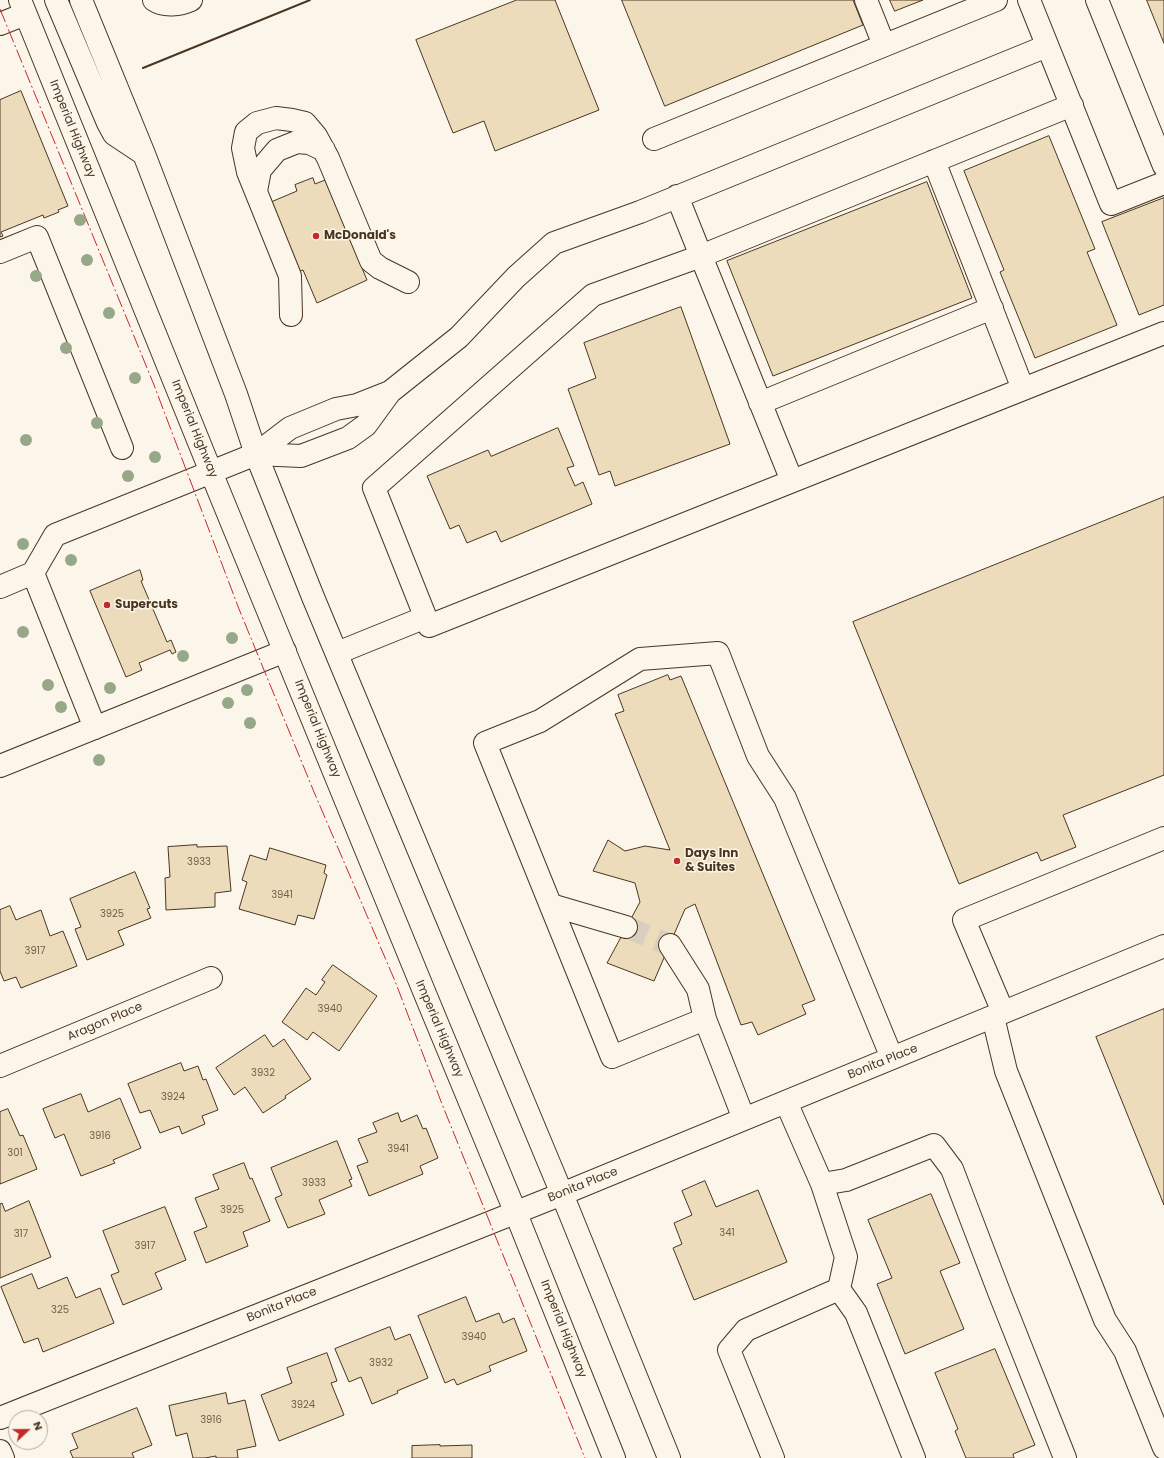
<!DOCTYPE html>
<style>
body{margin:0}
#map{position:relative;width:1164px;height:1458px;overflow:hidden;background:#fbf6e9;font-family:Poppins,sans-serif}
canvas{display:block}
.north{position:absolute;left:8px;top:1410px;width:40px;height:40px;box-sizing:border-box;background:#fbf6e9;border:1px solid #b4a999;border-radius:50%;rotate:68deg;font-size:11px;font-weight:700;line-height:16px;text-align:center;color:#4a3520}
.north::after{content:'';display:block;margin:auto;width:14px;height:18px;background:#c62828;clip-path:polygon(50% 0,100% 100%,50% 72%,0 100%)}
</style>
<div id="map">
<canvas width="1164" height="1458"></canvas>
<div class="north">N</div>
</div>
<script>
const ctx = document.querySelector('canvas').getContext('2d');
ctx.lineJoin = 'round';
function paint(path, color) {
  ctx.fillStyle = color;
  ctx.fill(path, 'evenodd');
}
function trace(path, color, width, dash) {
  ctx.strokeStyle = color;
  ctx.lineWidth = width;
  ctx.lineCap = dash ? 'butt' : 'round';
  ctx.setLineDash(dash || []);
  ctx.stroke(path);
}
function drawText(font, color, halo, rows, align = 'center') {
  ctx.font = font + ' Poppins,sans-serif';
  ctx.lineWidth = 3;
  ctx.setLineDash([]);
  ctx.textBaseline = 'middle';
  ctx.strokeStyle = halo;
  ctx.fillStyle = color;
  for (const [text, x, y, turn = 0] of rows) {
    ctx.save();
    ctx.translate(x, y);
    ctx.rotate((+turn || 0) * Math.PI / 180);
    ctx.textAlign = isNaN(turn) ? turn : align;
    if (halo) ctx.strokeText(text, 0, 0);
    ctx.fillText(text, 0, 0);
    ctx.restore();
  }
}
const building = new Path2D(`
 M517,0H555L599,110L495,151L484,121L453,133L416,40Z
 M622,0H853L863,25L665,106Z
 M890,0H923L895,11Z
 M1147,0H1164V43Z
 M21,91L68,206L58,210L59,212L44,218L43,215L1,232L3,236L0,237V100Z
 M1049,136L1095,249L1087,252L1117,325L1035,358L1000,272L1004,270L964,171Z
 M313,178L315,184L325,180L367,280L317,303L303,270L298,272L271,202L297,191L295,185Z
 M927,182L972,298L773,376L727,261Z
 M1164,198V305L1139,315L1102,222Z
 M681,307L730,444L615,486L610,471L599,475L568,389L596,378L584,343Z
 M558,428L574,466L567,468L575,486L583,482L592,504L501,542L496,531L467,543L459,525L450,529L427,476L488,450L491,456Z
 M1164,497V775L1063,815L1076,847L1041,861L1037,852L959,884L853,622Z
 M140,570L143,580L141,581L167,642L171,640L176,652L172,654L170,650L139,663L142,670L126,677L90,591Z
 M668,675L670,680L681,676L815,1000L802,1005L806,1014L758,1035L752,1022L741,1025L695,904L685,909L654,981L607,963L640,902L635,883L593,871L608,840L625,851L645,846L670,850L615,714L624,711L618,695Z
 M197,845V847L227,846L231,891L215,893V907L166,910L165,878L170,877L168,847Z
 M270,848L326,865L324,873L327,875L314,919L298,915L295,925L239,909L247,882L242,880L250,855L266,860Z
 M135,872L150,908L147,909L151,918L118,931L124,945L87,960L75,929L81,927L70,899Z
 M10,906L16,920L41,910L50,936L63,931L77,966L21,988L16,977L4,981L0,971V910Z
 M333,965L377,996L339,1051L313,1032L307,1040L282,1022L306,988L316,995L325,982L322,980Z
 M1164,1009V1205L1096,1037Z
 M265,1035L273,1047L284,1039L311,1079L285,1096L286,1098L263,1113L245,1087L234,1095L216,1068Z
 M181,1063L184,1071L198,1066L203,1080L206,1079L218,1110L202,1116L205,1124L182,1134L179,1126L160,1133L150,1110L140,1113L128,1084Z
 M81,1094L88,1112L120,1098L141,1148L113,1160L115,1163L81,1176L64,1134L55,1138L43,1109Z
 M8,1109L20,1136L23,1135L37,1169L0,1184V1112Z
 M398,1113L401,1122L417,1115L423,1129L426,1128L438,1158L420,1166L423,1174L369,1196L357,1166L368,1162L358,1139L377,1132L373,1123Z
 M337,1141L352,1179L349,1180L352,1186L319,1200L325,1214L288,1228L275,1198L282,1195L271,1168Z
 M244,1163L250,1179L252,1178L270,1221L243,1232L248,1246L206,1263L194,1232L207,1227L195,1198L219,1189L213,1175Z
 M705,1181L716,1207L758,1190L787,1262L694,1300L673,1248L682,1244L674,1223L692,1215L682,1191Z
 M931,1194L960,1263L940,1271L964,1329L905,1354L877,1284L892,1278L868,1220Z
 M29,1201L51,1257L0,1278V1204L2,1203L5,1211Z
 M165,1207L186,1260L155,1273L162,1289L123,1305L111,1275L119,1272L103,1231Z
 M32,1274L38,1289L67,1277L76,1298L100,1288L114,1323L43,1352L38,1338L24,1343L1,1287Z
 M466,1297L476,1322L499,1313L503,1323L514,1318L527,1351L489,1366L491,1371L457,1385L454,1379L445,1383L418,1316Z
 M390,1327L395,1340L410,1334L428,1378L397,1391L398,1393L372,1404L361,1377L349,1382L335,1349Z
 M995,1349L1035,1445L1013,1454L1014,1458H966L955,1431L958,1429L935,1373Z
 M327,1353L337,1381L331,1383L344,1415L279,1441L261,1395L292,1383L287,1368Z
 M226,1393L228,1404L245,1400L256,1446L237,1450L238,1458H216V1456L205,1458H193L187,1433L176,1436L169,1406Z
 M137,1408L152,1445L132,1453L134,1458H73L70,1451L78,1448L72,1434Z
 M440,1445V1446L472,1445V1458H412V1446Z`);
const minorTunnel = new Path2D(`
 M626,927L670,945`);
const minor = new Path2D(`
 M154,0C164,7 180,5 191,0
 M866,0L884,45
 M1029,0L1111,204L1164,183
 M1097,0L1164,166
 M0,24L25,14
 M654,139L996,0
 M934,161L1023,389
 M256,191L260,170L277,150L297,142L309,143L324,150
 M677,196L701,256L593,295L374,488L429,626L1164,333
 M0,252L37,237L122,448
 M291,315L290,276L248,172L243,148L246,132L257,123L276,118L292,120L305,123L316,136L328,158L371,261L380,268L408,282
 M760,403L992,308
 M256,454L301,456L348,438L366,425L390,392L459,337L516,277L554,243L640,212L1047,46
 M792,481L701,256L1072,105
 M33,573L95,728
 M0,587L33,573L55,535L256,454L290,428L336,409L357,405L390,392
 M337,653L426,617
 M0,766L285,651
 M551,905L626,927
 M670,945L698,989L705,1019
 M1003,1012L964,920L1164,838
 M993,1017L1006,1071L1105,1320L1125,1351L1164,1448
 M0,1066L211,978
 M786,1102L822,1184L846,1180L934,1145L952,1169L999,1292L1065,1458
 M744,1119L705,1019L612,1057L485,743L540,721L640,659L718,653L758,756L785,798L892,1058
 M839,1289L856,1313L914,1458
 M0,1418L562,1194L1164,946
 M0,1451L3,1458
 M773,1458L729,1350L746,1330L839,1289L846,1257L822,1184`);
const major = new Path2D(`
 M20,0L211,472L428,1001L515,1211L614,1458
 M56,0L108,123L114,134L144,154
 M81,0L144,154L236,394L256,454L313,597L562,1194L669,1458`);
const wall = new Path2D(`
 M143,68L310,0`);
const power = new Path2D(`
 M0,9L154,385L239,609L314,792L395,981L442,1104L585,1458`);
const trees = [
 [80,220],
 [87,260],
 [36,276],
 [109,313],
 [66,348],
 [135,378],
 [97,423],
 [26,440],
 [155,457],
 [128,476],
 [23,544],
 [71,560],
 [23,632],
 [232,638],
 [183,656],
 [48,685],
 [110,688],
 [247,690],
 [228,703],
 [61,707],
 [250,723],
 [99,760]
];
const markers = [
 [316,236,4,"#c62828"],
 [107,605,4,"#c62828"],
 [677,861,4,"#c62828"]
];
const numberNames = [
 ["3933",199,862],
 ["3941",282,895],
 ["3925",112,914],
 ["3917",35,951],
 ["3940",330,1009],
 ["3932",263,1073],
 ["3924",173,1097],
 ["3916",100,1136],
 ["3941",398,1149],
 ["301",15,1153],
 ["3933",314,1183],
 ["3925",232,1210],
 ["341",727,1233],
 ["317",21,1234],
 ["3917",145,1246],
 ["325",60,1310],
 ["3940",474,1337],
 ["3932",381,1363],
 ["3924",303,1405],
 ["3916",211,1420]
];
const streetNames = [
 ["Imperial Highway",72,129,68],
 ["Imperial Highway",194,429,68],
 ["Imperial Highway",317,729,68],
 ["Aragon Place",105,1022,-23],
 ["Imperial Highway",439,1029,67],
 ["Bonita Place",883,1062,-22],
 ["Bonita Place",583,1185,-22],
 ["Bonita Place",282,1305,-22],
 ["Imperial Highway",563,1329,68]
];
const poiNames = [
 ["McDonald's",324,236],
 ["Supercuts",115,605],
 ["Days Inn",685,854],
 ["& Suites",685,868]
];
paint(building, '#ecdcbc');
trace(building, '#4a3520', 1);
trace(minorTunnel, '#d8cfc1', 22, [22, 11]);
trace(minor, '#4a3520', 24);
trace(major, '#4a3520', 24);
trace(minor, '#fbf6e9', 22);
trace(major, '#fbf6e9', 22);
trace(wall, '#4a3520', 2);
trace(power, '#c62828', 1, [14, 3, 2, 3]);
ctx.fillStyle = '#96a887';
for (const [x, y] of trees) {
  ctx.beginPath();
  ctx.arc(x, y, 6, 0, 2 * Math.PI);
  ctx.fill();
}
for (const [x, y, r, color] of markers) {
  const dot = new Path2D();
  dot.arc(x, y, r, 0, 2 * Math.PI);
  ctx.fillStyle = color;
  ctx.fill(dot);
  trace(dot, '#fbf6e9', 1.5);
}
drawText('10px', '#725f47', null, numberNames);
drawText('12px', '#4a3520', '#fbf6e9', streetNames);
drawText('bold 12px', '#4a3520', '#fbf6e9', poiNames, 'left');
</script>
